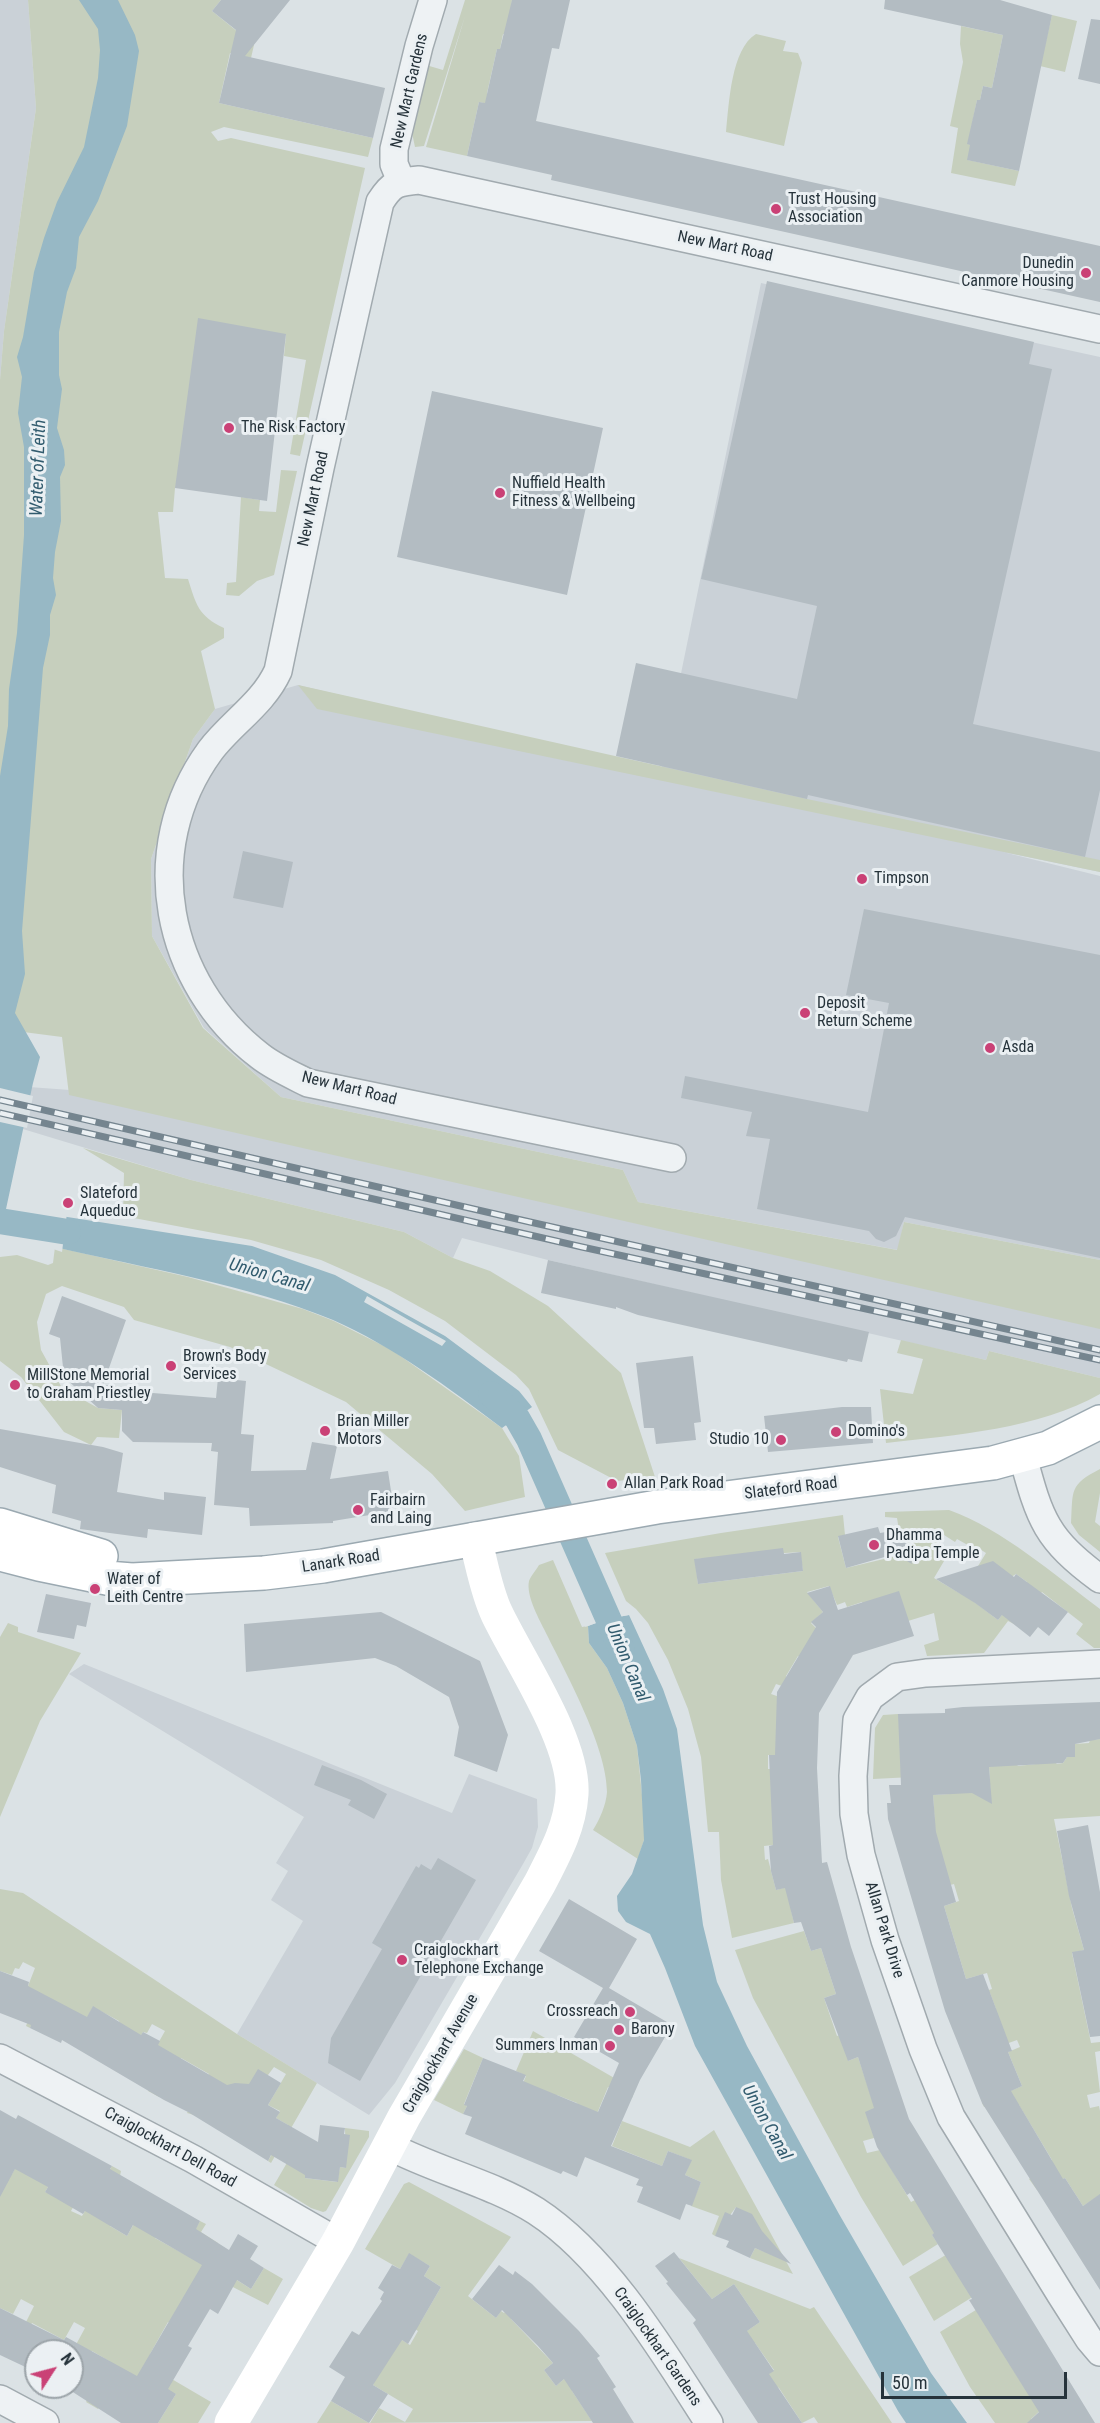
<!DOCTYPE html>
<style>
body{margin:0}
#map{position:relative;width:1100px;height:2423px;overflow:hidden;background:#dbe2e5;font-family:"Roboto Condensed",sans-serif}
canvas{display:block}
.north{position:absolute;left:24px;top:2339px;width:60px;height:60px;box-sizing:border-box;background:#ebf0f3;border:2px solid #9ca4a9;border-radius:50%;rotate:54deg;font-size:16px;font-weight:700;line-height:24px;text-align:center;color:#26333b}
.north::after{content:'';display:block;margin:auto;width:21px;height:27px;background:#ca4176;clip-path:polygon(50% 0,100% 100%,50% 72%,0 100%)}
.scale{position:absolute;left:881px;top:2372px;width:186px;height:27px;box-sizing:border-box;border:3px solid #26333b;border-top:0;padding-left:8px;font-size:18px;line-height:21px;white-space:nowrap;color:#26333b;-webkit-text-stroke:4px #ebf0f3;paint-order:stroke}
</style>
<div id="map">
<canvas width="1100" height="2423"></canvas>
<div class="north">N</div>
<div class="scale">50 m</div>
</div>
<script>
const ctx = document.querySelector('canvas').getContext('2d');
ctx.lineJoin = 'round';
function paint(path, color) {
  ctx.fillStyle = color;
  ctx.fill(path, 'evenodd');
}
function trace(path, color, width, dash) {
  ctx.strokeStyle = color;
  ctx.lineWidth = width;
  ctx.lineCap = dash ? 'butt' : 'round';
  ctx.setLineDash(dash || []);
  ctx.stroke(path);
}
function drawText(font, color, halo, rows, align = 'center') {
  ctx.font = font + ' "Roboto Condensed",sans-serif';
  ctx.lineWidth = 6;
  ctx.setLineDash([]);
  ctx.textBaseline = 'middle';
  ctx.strokeStyle = halo;
  ctx.fillStyle = color;
  for (const [text, x, y, turn = 0] of rows) {
    ctx.save();
    ctx.translate(x, y);
    ctx.rotate((+turn || 0) * Math.PI / 180);
    ctx.textAlign = isNaN(turn) ? turn : align;
    if (halo) ctx.strokeText(text, 0, 0);
    ctx.fillText(text, 0, 0);
    ctx.restore();
  }
}
const built = new Path2D(`
 M0,0H28L36,108L4,331L0,380Z
 M761,283L1100,357V872L1003,852L1100,876V1260L904,1222L898,1250L638,1202L623,1170L281,1097L204,1028L152,936L151,859L193,739L215,709L298,685L661,771Z
 M29,1087L111,1093L1100,1320V1378L989,1351L986,1360L548,1260L462,1238L453,1258L404,1232L191,1180L13,1126Z
 M84,1664L452,1813L469,1774L537,1799L538,1827L532,1848L523,1864L395,2083L369,2115L237,2034L303,1921L271,1900L288,1871L276,1863L304,1817L69,1674Z`);
const green = new Path2D(`
 M28,0H221L212,11L254,45L251,58L230,53L219,103L373,138L368,157L224,127L211,132L218,141L231,138L365,168L300,456L290,454L306,360L284,356L286,334L175,488L173,512H158L165,578L188,579C196,604 198,616 224,628V638L201,651L215,709L193,739L151,859L152,936L203,1028L281,1097L623,1170L638,1202L897,1250L904,1222L1100,1260V1329L69,1095L62,1037L0,1029V380L4,331L36,108Z
 M465,0H512L508,35L503,34L500,49H497L487,93L488,104L479,102L467,156L426,147L465,16L424,146L415,147L412,133L426,65L443,70Z
 M1052,15L1077,21L1065,72L1040,66Z
 M961,26L1003,35L992,88L983,86L980,100H977L968,144L971,145L968,160L1019,171L1015,186L951,173L958,128L950,126L963,62L960,44Z
 M756,34L786,41L783,51L798,53L802,63L784,146L726,132C729,104 731,49 756,34Z
 M281,470L297,471L274,575L257,581L239,596L226,595L227,583L236,582L241,497L260,500L259,511L276,512Z
 M298,685L807,799L1100,860V872L317,709Z
 M83,1148L191,1180L404,1232L453,1258L490,1271L548,1306L621,1373L655,1477L617,1481L558,1450L529,1389L516,1375L445,1321L389,1290L321,1260L251,1240L123,1216L124,1173Z
 M55,1247L188,1277L303,1309L334,1321L392,1350L502,1428L519,1456L525,1497L465,1511L432,1474L346,1402L230,1347L134,1320L124,1307L62,1286L46,1294L37,1322L41,1350L62,1388L98,1408L122,1410L119,1438L97,1437L91,1445L64,1432L21,1377L0,1361V1257L17,1255L48,1265L53,1263Z
 M901,1340L986,1360L989,1351L1100,1378V1394C1039,1429 955,1435 886,1443L880,1389L913,1394L923,1359L897,1353Z
 M1100,1469V1493L1095,1522L1100,1526V1552L1079,1535L1071,1523C1073,1490 1069,1485 1100,1469Z
 M949,1510C1004,1530 1053,1574 1100,1609V1648H1094L1076,1634L1083,1624L1042,1592L1016,1625L1008,1621L984,1653L927,1656L924,1645L939,1640L934,1613L908,1621L866,1613L862,1602L847,1607L845,1602L837,1605L829,1586L807,1592L823,1612L811,1623L825,1637L806,1660L798,1656L786,1676L794,1690L776,1684L771,1694L794,1702L780,1755H768V1769H779L773,1845L764,1846L765,1860L768,1859L776,1890L794,1885L791,1910L794,1923L732,1938L721,1880L719,1832H708L701,1757L688,1709L668,1660L648,1623L636,1609L626,1601L605,1553L721,1533L843,1515L845,1535L838,1537L846,1568L909,1553L904,1529L899,1530L897,1518L885,1517V1512ZM944,1535L955,1542L957,1539L973,1548L975,1546L986,1553L961,1594L934,1578L947,1556L936,1549ZM800,1552L803,1571L698,1584L695,1559ZM1016,1574L1027,1582L998,1620L973,1601Z
 M553,1560L582,1627L588,1626L589,1643L607,1668L623,1703L637,1746L645,1824L644,1840L638,1859L593,1830C600,1819 606,1805 607,1792C607,1746 564,1670 544,1629C538,1617 526,1595 529,1581C531,1576 536,1570 539,1565Z
 M8,1623L18,1627V1632L81,1653L40,1721L0,1817V1637Z
 M898,1714L991,1803L987,1728L1018,1766L1036,1764L1051,1758L1057,1764L1063,1763L1067,1757H1075V1744L1089,1743L1090,1740L1100,1739V1816L1054,1819L1072,1908L1084,1950L1072,1953L1091,2043L1100,2042V2051L1095,2052L1100,2092L1087,2095L1090,2108L1099,2106L1100,2111V2195L1083,2206L1065,2178L1055,2184L1052,2181L1037,2190L1029,2179L1045,2170L1043,2167L1052,2160L1019,2105L984,2107L982,2103L1022,2086L1008,2052L1020,2047L1017,2040L992,2049L996,2009L990,1993L972,1995L992,1989L987,1973L966,1979L944,1906L959,1901L954,1884L939,1888L933,1795L949,1794L932,1776L873,1779L875,1728L883,1715Z
 M0,1889L23,1893L237,2034L317,2083L271,2163L268,2161L288,2125L276,2118L280,2111L268,2105L286,2074L274,2067L268,2075L238,2102L241,2085L232,2084L226,2095L194,2115L187,2113L209,2074L181,2058L159,2097L148,2091L168,2054L156,2047L165,2031L152,2024L147,2033L143,2032L127,2061L119,2021L93,2007L83,2026L46,1996L30,2028L26,2026L33,2008L21,2004L35,1968L23,1962L19,1969L15,1968L12,1975L0,1971Z
 M804,1931L811,1951L821,1948L836,1994L824,1998L837,2036L849,2032L848,2061L858,2057L875,2108L874,2138L863,2141L867,2153L880,2150L911,2202L921,2197L942,2229L932,2235L938,2244L903,2266L861,2197L753,1998L735,1950Z
 M533,2031L635,2090L632,2098L608,2087L589,2133L577,2103L557,2095L515,2102L526,2076L516,2071Z
 M464,2049L483,2058L464,2104L467,2106L463,2114L434,2100Z
 M622,2121L690,2147L714,2130L793,2274L750,2258L755,2248L765,2252L736,2207L715,2236L712,2234L719,2216L691,2206L701,2182L685,2175L691,2160L668,2151L662,2166L612,2146Z
 M38,2127L48,2187L45,2192L76,2202L71,2211L82,2216L112,2166L121,2171L110,2226L127,2236L151,2193L155,2238L182,2253L200,2221L206,2224L201,2232L218,2243L210,2257L218,2268L251,2289L264,2268L283,2279L268,2305L225,2283L192,2336L168,2322L150,2354L175,2369L170,2378L211,2402L198,2423H158L176,2394L114,2384L98,2409L86,2402L109,2361L92,2351L88,2357L72,2352L85,2328L74,2322L64,2340L32,2323L12,2360L8,2358L34,2306L21,2299L13,2314L0,2308V2162L12,2174Z
 M345,2128L369,2131V2137L326,2211L323,2212L311,2208L274,2185L295,2149L308,2152L305,2178L337,2182L340,2167L346,2168Z
 M409,2182L511,2237L468,2296L496,2318L501,2311L504,2313L507,2310L514,2315L511,2319L553,2363L544,2370L556,2386L565,2378L578,2387L572,2391L592,2421L370,2423L379,2408L405,2422L413,2409L373,2385L391,2333L410,2345L418,2331L403,2321L420,2323L441,2287L424,2276L430,2266L409,2254L400,2269L365,2249L404,2184Z
 M954,2250L974,2296L934,2321L909,2277Z
 M679,2258L810,2309L814,2307L892,2423H818L814,2417L802,2423L779,2388L761,2379L774,2370L755,2343L721,2366L735,2339L760,2322L734,2284L712,2299Z
 M984,2305C1002,2346 1011,2376 1043,2408L1031,2419L1034,2423H995L970,2387L940,2332Z
 M331,2401L369,2423H317Z`);
const water = new Path2D(`
 M79,0H118L135,35L139,51L127,126L98,201L79,237L76,268L67,292L59,332V375L62,389L57,428L64,450L65,465L60,477L61,521L55,552L53,578L56,595L50,615V635L43,668L22,931L25,974L15,1013L40,1057L33,1083L0,1237V776L8,726L9,689L17,633L24,535V447L18,413L22,377L17,357L23,337L34,272L44,238L57,202L84,147L98,78L100,50L98,29Z
 M61,1216L252,1246L335,1275L445,1336L519,1391L532,1407L502,1428C449,1388 394,1347 333,1320C249,1285 144,1268 55,1247Z
 M629,1615L663,1689L677,1729L703,1925L717,1982L747,2046L839,2214L931,2373L967,2423H906L898,2411L695,2046L665,1968L650,1934L626,1922L618,1911L617,1896L632,1874L644,1840L641,1780L637,1746L623,1703L607,1668L589,1643L588,1626L607,1619Z`);
const pier = new Path2D(`
 M0,1088L33,1096L27,1128L0,1122Z
 M0,1210L9,1212L2,1239L0,1238Z
 M61,1213H67L62,1252L53,1249L31,1227L47,1216Z
 M367,1296L407,1319L446,1341L442,1346L364,1302Z
 M629,1612L632,1613L629,1615L607,1619L585,1627L587,1623L606,1616Z`);
const canal = new Path2D(`
 M0,1221L68,1232
 M491,1394L517,1418L529,1439L622,1650`);
const building = new Path2D(`
 M221,0H290L245,56L385,88L373,138L219,103L236,30L212,11Z
 M512,0H570L559,49L552,48L536,121L1100,246V302L551,180L552,175L467,156L479,102L485,103L497,49H500Z
 M885,0H1000L1052,15L1019,171L967,160L970,145L967,144L977,100H980L983,86L992,88L1003,35L884,9Z
 M1091,19L1100,20V84L1078,79Z
 M767,281L1034,342L1029,364L1052,369L973,724L1100,752V790L1085,857L808,795L807,799L616,756L636,663L797,699L817,606L701,579Z
 M198,318L286,334L267,501L175,488Z
 M432,391L603,428L567,595L397,557Z
 M243,851L293,862L283,908L233,898Z
 M864,909L1100,955V1258L905,1217L896,1236L884,1242L876,1239L869,1231L757,1209L770,1139L746,1136L752,1112L681,1098L685,1076L868,1112L889,1003L846,995Z
 M548,1260L869,1332L862,1362L848,1359L847,1362L638,1315L616,1307V1309L541,1293Z
 M62,1296L126,1320L103,1385L141,1389L140,1392L216,1398L218,1378L246,1381L241,1434L254,1435L251,1471L306,1470L312,1442L337,1446L330,1479L388,1471L394,1511L333,1521V1523L250,1526L249,1508L214,1505L218,1452L211,1451L212,1443L133,1442L122,1431V1410L98,1408L64,1377L60,1338L49,1334Z
 M693,1356L701,1422L694,1423L696,1440L656,1444L654,1428H644L636,1363Z
 M842,1407H871L873,1443L768,1452L764,1416Z
 M0,1429L103,1447L123,1453L117,1492L164,1500V1492L206,1497L202,1535L148,1529L147,1538L80,1529L81,1521L52,1513L56,1485L0,1467Z
 M878,1527L880,1533L904,1529L912,1564L885,1548L888,1556L846,1568L838,1536Z
 M783,1548L784,1554L801,1552L803,1571L698,1584L694,1559Z
 M993,1561L1014,1577L1016,1574L1068,1612L1049,1636L1038,1627L1030,1637L1002,1615L998,1620L975,1603L936,1579Z
 M830,1586L838,1610L899,1591L914,1636L853,1655L819,1713L817,1768L822,1863L827,1862L851,1947L909,2119L1095,2423H1027L1039,2412L969,2300L972,2299L932,2235L934,2233L910,2193L907,2195L877,2147L865,2112L874,2108L858,2057L848,2061L824,1998L836,1994L821,1948L811,1951L801,1922L794,1923L785,1888L776,1890L771,1871L769,1846L773,1845L769,1755H775L777,1692L816,1627L811,1622L823,1612L807,1593Z
 M46,1594L91,1603L86,1627L77,1625L74,1639L37,1632Z
 M381,1612L480,1661L508,1735L497,1772L454,1756L459,1727L449,1697L396,1666L375,1658L246,1672L244,1624Z
 M1100,1702V1739L1075,1744V1757H1067L1063,1763L989,1767L992,1804L972,1793L933,1795L936,1832L956,1902L944,1906L966,1979L983,1974L1012,2051L1008,2052L1022,2086L1011,2091L1063,2179L1065,2178L1083,2206L1100,2194V2290L982,2103L945,2011L888,1819L887,1803H891L889,1785H901L898,1714L945,1713V1709L963,1707Z
 M322,1765L361,1780L387,1794L374,1819L348,1805L351,1800L314,1785Z
 M1088,1825L1100,1892V2036L1090,2037L1072,1952L1084,1950L1069,1896L1057,1831Z
 M438,1858L476,1880L360,2081L328,2063L331,2038L382,1949L372,1943L416,1866L419,1868L421,1864L431,1870Z
 M569,1899L637,1939L609,1988L672,2025L640,2080L611,2146L662,2166L668,2151L692,2160L685,2175L701,2182L692,2206L686,2204L680,2220L637,2202L643,2187L636,2185L639,2179L585,2157L577,2177L563,2171L561,2174L465,2134L472,2117L463,2114L467,2106L464,2105L483,2058L526,2075L523,2081L598,2112L619,2063L574,2037L603,1988L539,1951Z
 M0,1971L29,1982L28,1986L87,2017L93,2006L141,2035L143,2032L160,2041L158,2045L227,2085L235,2083L249,2084L258,2069L281,2083L268,2105L280,2112L276,2118L318,2142L320,2125L345,2128L344,2134L350,2135L346,2168L340,2167L338,2182L305,2178V2175L271,2155L268,2161L188,2112L164,2100L62,2040L61,2043L30,2028L31,2025L0,2013Z
 M0,2110L16,2119L18,2115L112,2166L110,2169L200,2221L196,2229L229,2250L238,2234L258,2246L250,2259L264,2268L251,2289L237,2280L218,2314L210,2309L188,2346L192,2348L168,2389L176,2394L158,2423H121L65,2387H72V2351H36V2372L0,2355V2308L64,2340L66,2337L137,2376L202,2265L133,2225L127,2236L85,2211L83,2214L45,2192L48,2187L15,2169L0,2197Z
 M736,2207L752,2214L762,2231L791,2264L755,2248L750,2258L726,2247L729,2241L715,2236L725,2212L732,2215Z
 M674,2252L712,2299L734,2284L760,2322L747,2331L774,2371L769,2374L802,2423H758L693,2323L696,2320L666,2283L668,2282L655,2266Z
 M409,2253L430,2266L424,2276L441,2287L408,2344L402,2340L373,2385L388,2394L369,2423L331,2401L345,2377L329,2367L352,2331L359,2335L382,2301L380,2299L384,2292L378,2288L392,2265L400,2269Z
 M499,2265L513,2275L515,2271L532,2284L579,2331L600,2356L597,2358L616,2387L613,2389L634,2423H593L564,2379L556,2386L544,2370L553,2363L538,2346L502,2310L496,2318L472,2299Z`);
const street = new Path2D(`
 M401,181L394,164V149L419,46L433,0
 M672,1158L308,1083C292,1075 274,1067 260,1056C165,983 138,850 210,751C231,723 263,704 278,671L320,468L380,202C392,183 397,182 419,180L1100,329
 M1023,1457C1040,1520 1046,1539 1100,1579
 M1100,1664L926,1673L897,1677L870,1697L857,1720L853,1776L854,1814L861,1855L885,1940L923,2049L951,2117L1061,2295L1089,2339L1100,2352
 M0,2058L193,2159L338,2242
 M389,2146C437,2171 491,2183 536,2211C607,2257 664,2353 709,2423
 M0,2399L45,2423`);
const secondary = new Path2D(`
 M231,2423L338,2242L404,2117L540,1883C555,1854 570,1827 572,1794C575,1742 520,1662 497,1614C486,1591 482,1564 475,1539`);
const primary = new Path2D(`
 M0,1525L101,1556
 M0,1554L39,1564L107,1578L132,1580L264,1573L323,1566L657,1507L993,1463L1048,1448L1100,1422`);
const rail = new Path2D(`
 M0,1100L530,1222L1100,1350
 M0,1113L582,1247L1100,1360`);
const markers = [
 [776,209,6,"#ca4176"],
 [1086,273,6,"#ca4176"],
 [229,428,6,"#ca4176"],
 [500,493,6,"#ca4176"],
 [862,879,6,"#ca4176"],
 [805,1013,6,"#ca4176"],
 [990,1048,6,"#ca4176"],
 [68,1203,6,"#ca4176"],
 [171,1366,6,"#ca4176"],
 [15,1385,6,"#ca4176"],
 [325,1431,6,"#ca4176"],
 [836,1432,6,"#ca4176"],
 [781,1440,6,"#ca4176"],
 [612,1484,6,"#ca4176"],
 [358,1510,6,"#ca4176"],
 [874,1545,6,"#ca4176"],
 [95,1589,6,"#ca4176"],
 [402,1960,6,"#ca4176"],
 [630,2012,6,"#ca4176"],
 [619,2030,6,"#ca4176"],
 [610,2046,6,"#ca4176"]
];
const streetNames = [
 ["New Mart Gardens",410,91,-77],
 ["New Mart Road",725,247,12],
 ["New Mart Road",314,499,-78],
 ["New Mart Road",349,1089,14],
 ["Slateford Road",791,1489,-7],
 ["Lanark Road",341,1562,-9],
 ["Allan Park Drive",884,1930,73],
 ["Craiglockhart Avenue",441,2054,-60],
 ["Craiglockhart Dell Road",170,2148,29],
 ["Craiglockhart Gardens",657,2347,55]
];
const poiNames = [
 ["Trust Housing",788,200],
 ["Association",788,218],
 ["Dunedin",1074,264,"right"],
 ["Canmore Housing",1074,282,"right"],
 ["The Risk Factory",241,428],
 ["Nuffield Health",512,484],
 ["Fitness & Wellbeing",512,502],
 ["Timpson",874,879],
 ["Deposit",817,1004],
 ["Return Scheme",817,1022],
 ["Asda",1002,1048],
 ["Slateford",80,1194],
 ["Aqueduc",80,1212],
 ["Brown's Body",183,1357],
 ["Services",183,1375],
 ["MillStone Memorial",27,1376],
 ["to Graham Priestley",27,1394],
 ["Brian Miller",337,1422],
 ["Motors",337,1440],
 ["Domino's",848,1432],
 ["Studio 10",769,1440,"right"],
 ["Allan Park Road",624,1484],
 ["Fairbairn",370,1501],
 ["and Laing",370,1519],
 ["Dhamma",886,1536],
 ["Padipa Temple",886,1554],
 ["Water of",107,1580],
 ["Leith Centre",107,1598],
 ["Craiglockhart",414,1951],
 ["Telephone Exchange",414,1969],
 ["Crossreach",618,2012,"right"],
 ["Barony",631,2030],
 ["Summers Inman",598,2046,"right"]
];
const waterNames = [
 ["Water of Leith",39,468,-88],
 ["Union Canal",269,1276,16],
 ["Union Canal",627,1663,67],
 ["Union Canal",766,2123,61]
];
paint(built, '#cad1d7');
paint(green, '#c6cfbd');
paint(water, '#97b8c5');
paint(pier, '#dbe2e5');
trace(canal, '#97b8c5', 26);
paint(building, '#b3bcc2');
trace(street, '#a1aaaf', 30);
trace(primary, '#9ba9b1', 36);
trace(street, '#eef2f4', 27);
trace(secondary, '#fff', 33);
trace(primary, '#fff', 33);
trace(rail, '#75858f', 7);
trace(rail, '#ebf0f3', 4.5, [14]);
for (const [x, y, r, color] of markers) {
  const dot = new Path2D();
  dot.arc(x, y, r, 0, 2 * Math.PI);
  ctx.fillStyle = color;
  ctx.fill(dot);
  trace(dot, '#ebf0f3', 2);
}
drawText('16px', '#26333b', '#ebf0f3', streetNames);
drawText('16px', '#26333b', '#ebf0f3', poiNames, 'left');
drawText('italic 18px', '#315b6e', '#ebf0f3', waterNames);
</script>
